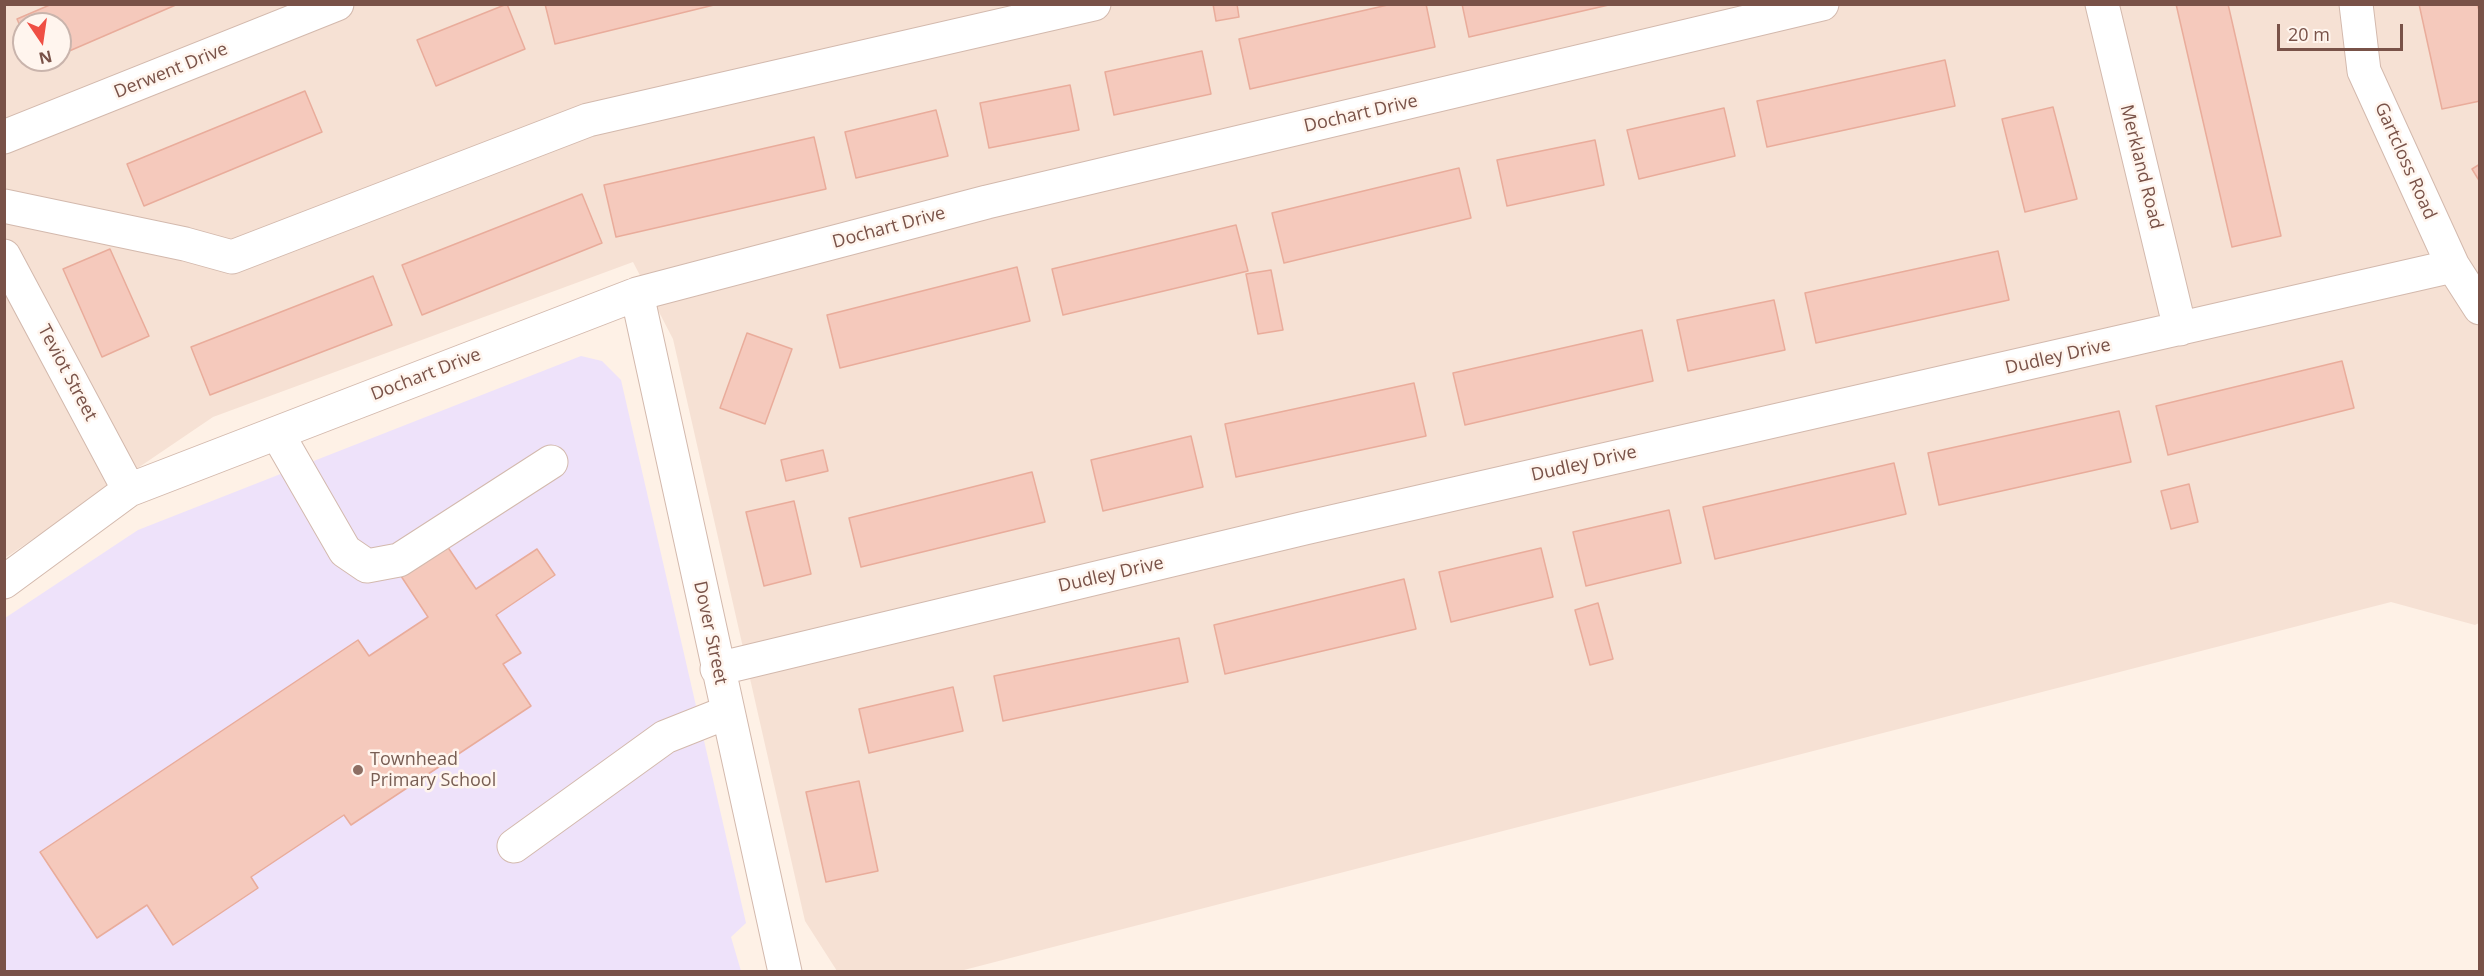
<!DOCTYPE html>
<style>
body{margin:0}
#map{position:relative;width:2484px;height:976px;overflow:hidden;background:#fef1e6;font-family:"Open Sans",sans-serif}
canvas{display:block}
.frame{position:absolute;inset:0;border:6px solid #795248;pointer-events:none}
.north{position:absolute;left:12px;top:12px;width:60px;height:60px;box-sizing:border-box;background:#fff5ee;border:2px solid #c9b4ac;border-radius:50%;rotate:167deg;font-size:16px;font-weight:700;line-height:24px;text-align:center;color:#795248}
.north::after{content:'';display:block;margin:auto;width:21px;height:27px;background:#ef4f44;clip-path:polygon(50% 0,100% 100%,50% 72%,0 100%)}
.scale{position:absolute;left:2277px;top:24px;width:126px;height:27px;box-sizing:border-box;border:3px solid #795248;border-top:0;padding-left:8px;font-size:18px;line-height:21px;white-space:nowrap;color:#795248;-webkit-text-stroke:4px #fff5ee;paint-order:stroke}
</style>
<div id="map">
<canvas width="2484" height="976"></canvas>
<div class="frame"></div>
<div class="north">N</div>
<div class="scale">20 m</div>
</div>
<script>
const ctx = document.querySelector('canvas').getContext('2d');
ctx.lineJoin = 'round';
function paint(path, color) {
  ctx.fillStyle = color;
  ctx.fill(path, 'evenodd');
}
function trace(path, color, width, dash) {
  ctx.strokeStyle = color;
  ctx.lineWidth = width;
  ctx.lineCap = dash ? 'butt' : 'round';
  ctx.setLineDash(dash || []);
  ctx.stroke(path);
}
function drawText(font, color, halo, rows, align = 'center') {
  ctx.font = font + ' "Open Sans",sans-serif';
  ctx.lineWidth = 5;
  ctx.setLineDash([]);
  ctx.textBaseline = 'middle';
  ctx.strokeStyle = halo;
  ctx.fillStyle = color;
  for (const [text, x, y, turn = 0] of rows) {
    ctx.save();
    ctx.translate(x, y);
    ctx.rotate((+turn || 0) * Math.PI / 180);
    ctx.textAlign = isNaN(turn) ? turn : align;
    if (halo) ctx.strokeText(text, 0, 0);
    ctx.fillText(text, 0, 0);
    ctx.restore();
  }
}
const residential = new Path2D(`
 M5,5H2479V623L2475,625L2391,602L960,971H837L805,921L673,339L633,262L213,417L5,558ZM24,24H60V60H24Z`);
const education = new Path2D(`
 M581,356L602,361L621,380L746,923L731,937L741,971L5,972V618L138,530Z`);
const building = new Path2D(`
 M52,4H178L60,55V24H24V35L17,19Z
 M507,4L525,49L436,86L417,40Z
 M545,4H718L555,44Z
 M1213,4H1237L1239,17L1216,21Z
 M1392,4H1426L1435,47L1250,89L1239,39Z
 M1462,4H1613L1469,37Z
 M2176,4H2228L2281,236L2232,247Z
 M2419,4H2477L2480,14V101L2442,109Z
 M1202,51L1211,94L1114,115L1105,72Z
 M1945,60L1955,106L1767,147L1757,101Z
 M1070,85L1079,130L989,148L980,103Z
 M305,91L322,132L144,206L127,164Z
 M2053,107L2077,199L2025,212L2002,119Z
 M1724,108L1735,156L1639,179L1627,130Z
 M936,110L948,156L856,178L845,132Z
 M814,137L826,189L616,237L604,185Z
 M1595,140L1604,185L1507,206L1497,160Z
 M2480,164V182L2472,169Z
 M1459,168L1471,218L1284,263L1272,213Z
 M582,194L602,243L422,315L402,265Z
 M1236,225L1248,271L1063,315L1052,269Z
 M110,249L149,336L102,357L63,269Z
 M1998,251L2009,300L1816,343L1805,293Z
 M1017,267L1030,321L840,368L827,315Z
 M1271,270L1283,330L1258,334L1246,274Z
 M373,276L392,325L210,395L191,347Z
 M1774,300L1785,350L1688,371L1677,320Z
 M1642,330L1653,381L1465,425L1453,373Z
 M747,333L792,349L765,424L720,408Z
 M2342,361L2354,408L2168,455L2156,406Z
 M1414,383L1426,436L1236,477L1225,424Z
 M2119,411L2131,462L1939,505L1928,453Z
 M1191,436L1203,487L1103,511L1091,460Z
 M823,450L828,471L786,481L781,460Z
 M1894,463L1906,514L1715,559L1703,507Z
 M1032,472L1045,522L861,567L849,518Z
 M2189,484L2198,522L2171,529L2161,491Z
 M794,501L811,574L764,586L746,512Z
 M1669,510L1681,563L1586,586L1573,532Z
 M445,543L476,589L537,549L555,575L496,615L521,653L503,664L531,706L351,825L344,815L251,877L258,888L173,945L147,905L97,938L40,852L358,640L369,656L428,617L399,573Z
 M1541,548L1553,597L1451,622L1439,572Z
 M1404,579L1416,629L1225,674L1214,625Z
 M1598,603L1613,659L1590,665L1575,610Z
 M1179,638L1188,682L1003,721L994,676Z
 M953,687L963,731L869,753L859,709Z
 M859,781L878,871L826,882L806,792Z`);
const minor = new Path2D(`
 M2102,4L2180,329
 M2356,4L2364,71L2453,266L2480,308
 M4,137L337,4
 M4,206L185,244L232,257L588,120L1094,4
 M4,256L129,490
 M637,294L785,972
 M277,433L345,551L367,566L399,560L551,462
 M4,582L129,490L637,294L987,202L1822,4
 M717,669L1305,528L2453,266
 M514,846L665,737L728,712`);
const markers = [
 [358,770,6,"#8d6e63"]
];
const streetNames = [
 ["Derwent Drive",171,71,-22],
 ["Dochart Drive",1361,114,-13],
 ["Gartcloss Road",2405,161,66],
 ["Merkland Road",2141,167,76],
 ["Dochart Drive",889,228,-15],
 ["Dudley Drive",2058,357,-13],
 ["Teviot Street",67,373,62],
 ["Dochart Drive",426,375,-21],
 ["Dudley Drive",1584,464,-13],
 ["Dudley Drive",1111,575,-13],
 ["Dover Street",710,633,78]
];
const educationNames = [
 ["Townhead",370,760],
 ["Primary School",370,781]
];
paint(residential, '#f6e1d4');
paint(education, '#eee2fa');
paint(building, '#f5c9bc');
trace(building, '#e9ac9b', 1.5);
trace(minor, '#d3b9ad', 35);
trace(minor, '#fff', 33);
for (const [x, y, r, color] of markers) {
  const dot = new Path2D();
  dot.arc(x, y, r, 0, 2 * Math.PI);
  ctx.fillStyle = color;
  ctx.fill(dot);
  trace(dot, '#fff5ee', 2);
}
drawText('18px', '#795248', '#fff5ee', streetNames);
drawText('18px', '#785e54', '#fff5ee', educationNames, 'left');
</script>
